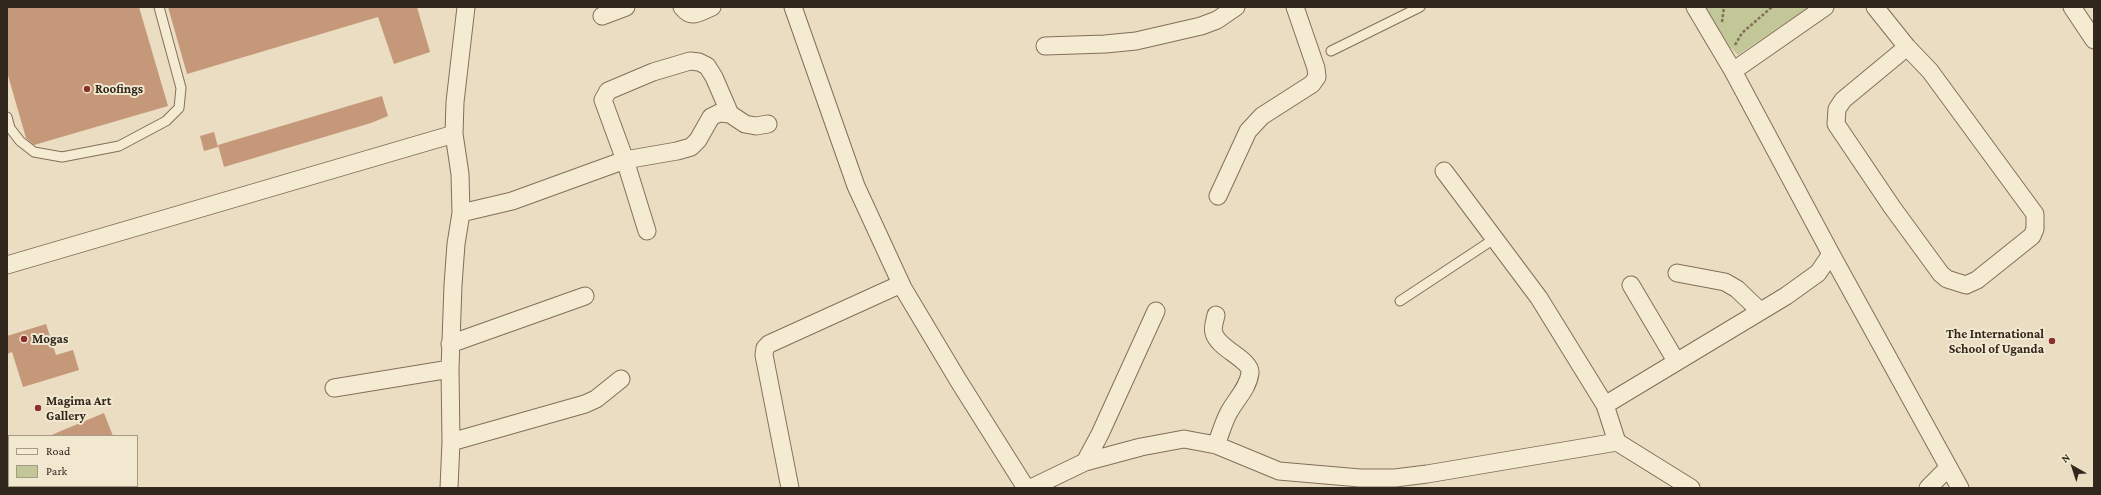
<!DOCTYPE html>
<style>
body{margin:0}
#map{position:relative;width:2101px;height:495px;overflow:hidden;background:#eaddc1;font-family:"Crimson Pro",serif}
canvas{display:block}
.frame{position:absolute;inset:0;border:8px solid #32271d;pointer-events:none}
.legend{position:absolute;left:8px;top:435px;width:130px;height:52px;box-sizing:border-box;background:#f2e8d0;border:1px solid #a59b88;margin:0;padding:5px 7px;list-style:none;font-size:12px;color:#32271d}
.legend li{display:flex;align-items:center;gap:8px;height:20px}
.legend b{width:20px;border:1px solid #a59b88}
.north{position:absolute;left:2053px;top:447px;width:40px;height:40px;-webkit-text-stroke:3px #f2e8d0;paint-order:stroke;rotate:321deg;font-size:11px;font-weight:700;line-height:16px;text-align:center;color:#32271d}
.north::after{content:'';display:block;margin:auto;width:14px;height:18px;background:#32271d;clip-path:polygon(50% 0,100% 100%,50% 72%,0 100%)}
</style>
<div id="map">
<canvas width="2101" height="495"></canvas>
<div class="frame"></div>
<ul class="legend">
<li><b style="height:5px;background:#f5ebd3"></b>Road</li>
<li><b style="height:11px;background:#c1c796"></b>Park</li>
</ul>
<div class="north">N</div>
</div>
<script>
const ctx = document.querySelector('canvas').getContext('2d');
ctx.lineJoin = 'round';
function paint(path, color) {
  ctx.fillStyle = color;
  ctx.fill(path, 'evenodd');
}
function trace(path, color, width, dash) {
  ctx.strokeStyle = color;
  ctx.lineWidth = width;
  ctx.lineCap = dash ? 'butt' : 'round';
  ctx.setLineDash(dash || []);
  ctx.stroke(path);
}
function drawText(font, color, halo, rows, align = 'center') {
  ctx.font = font + ' "Crimson Pro",serif';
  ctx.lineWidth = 4;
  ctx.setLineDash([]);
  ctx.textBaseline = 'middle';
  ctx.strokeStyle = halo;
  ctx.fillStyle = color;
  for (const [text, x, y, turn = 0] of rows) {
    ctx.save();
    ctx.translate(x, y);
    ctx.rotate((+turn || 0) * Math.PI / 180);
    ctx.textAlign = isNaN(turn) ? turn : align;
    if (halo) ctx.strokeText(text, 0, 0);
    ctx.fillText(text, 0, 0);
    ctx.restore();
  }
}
const green = new Path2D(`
 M1705,7H1809L1738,55L1730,47Z`);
const building = new Path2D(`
 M7,7H139L168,106L34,145L26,138L7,72Z
 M168,7H417L430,52L394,64L378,17L187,74Z
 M382,96L388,116L371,123L224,167L218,145Z
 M214,132L218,147L204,151L200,136Z
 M46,324L56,355L73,350L79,370L23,387L12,352L7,354V336Z
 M104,413L113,436H49Z`);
const path = new Path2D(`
 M1722,22L1724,7
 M1735,45L1742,33L1772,7`);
const lane = new Path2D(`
 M1331,51L1420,7
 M7,117L10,128L20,141L34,152L62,157L119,146L166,121L179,108L181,88L159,7
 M1400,301L1494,239`);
const street = new Path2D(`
 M682,7C692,20 699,12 712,7
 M793,7L856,186L903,288L958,380L1026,488
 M1695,7L1733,71L1831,254L1960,488
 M1875,7L1907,47L1930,71L2035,214V229L2032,236L1977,280L1966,285L1947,279L1941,274L1892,207L1836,124L1837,109L1843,100L1907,47
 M2072,7L2094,40
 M602,16L626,7
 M1045,46L1105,44L1136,41L1201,26L1217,20L1236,7
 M1733,71L1825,7
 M1444,171L1539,298L1605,405
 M1218,196L1248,131L1262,116L1312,84L1317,77L1316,68L1295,7
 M461,213L512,201L625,160L677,151L691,147L698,140L711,117L719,113L730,114L745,124L756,126L768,124
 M647,231L625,160L603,100L608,91L653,72L690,61L699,62L707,66L714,77L730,114
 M7,265L454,134
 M1677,273L1725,282L1737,289L1760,311
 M1631,285L1676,361
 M1216,315C1215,320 1212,328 1214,333C1218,349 1251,359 1250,373C1248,389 1235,400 1228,414C1223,424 1220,435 1216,445
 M450,344L585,296
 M334,388L450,369
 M451,442L585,404L596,399L621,379
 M1617,442L1605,405L1786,296L1818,273L1831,254
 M1085,462L1100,434L1156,311
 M449,488L451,442L450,369L453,285L456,244L461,213L460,174L454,134L455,102L466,7
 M790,488L764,355L765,348L769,344L901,284
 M1031,488L1085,462L1141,447L1184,439L1216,445L1279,471L1360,478H1395L1427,474L1617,442L1691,488
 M1928,488L1948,468`);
const markers = [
 [87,89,4,"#8c2f30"],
 [24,339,4,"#8c2f30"],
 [2052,341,4,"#8c2f30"],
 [38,408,4,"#8c2f30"]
];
const poiNames = [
 ["Roofings",95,89],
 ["The International",2044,334,"right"],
 ["School of Uganda",2044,349,"right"],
 ["Mogas",32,339],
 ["Magima Art",46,401],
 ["Gallery",46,416]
];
paint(green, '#c1c796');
paint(building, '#c59879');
trace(lane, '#826f5a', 11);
trace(street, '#826f5a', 19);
trace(path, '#826f5a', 2.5, [3, 2]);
trace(lane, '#f5ebd3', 9);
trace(street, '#f5ebd3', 17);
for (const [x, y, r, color] of markers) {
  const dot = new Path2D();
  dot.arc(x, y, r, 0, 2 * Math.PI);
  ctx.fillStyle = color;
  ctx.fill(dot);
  trace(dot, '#f2e8d0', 1.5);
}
drawText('bold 13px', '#32271d', '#f2e8d0', poiNames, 'left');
</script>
